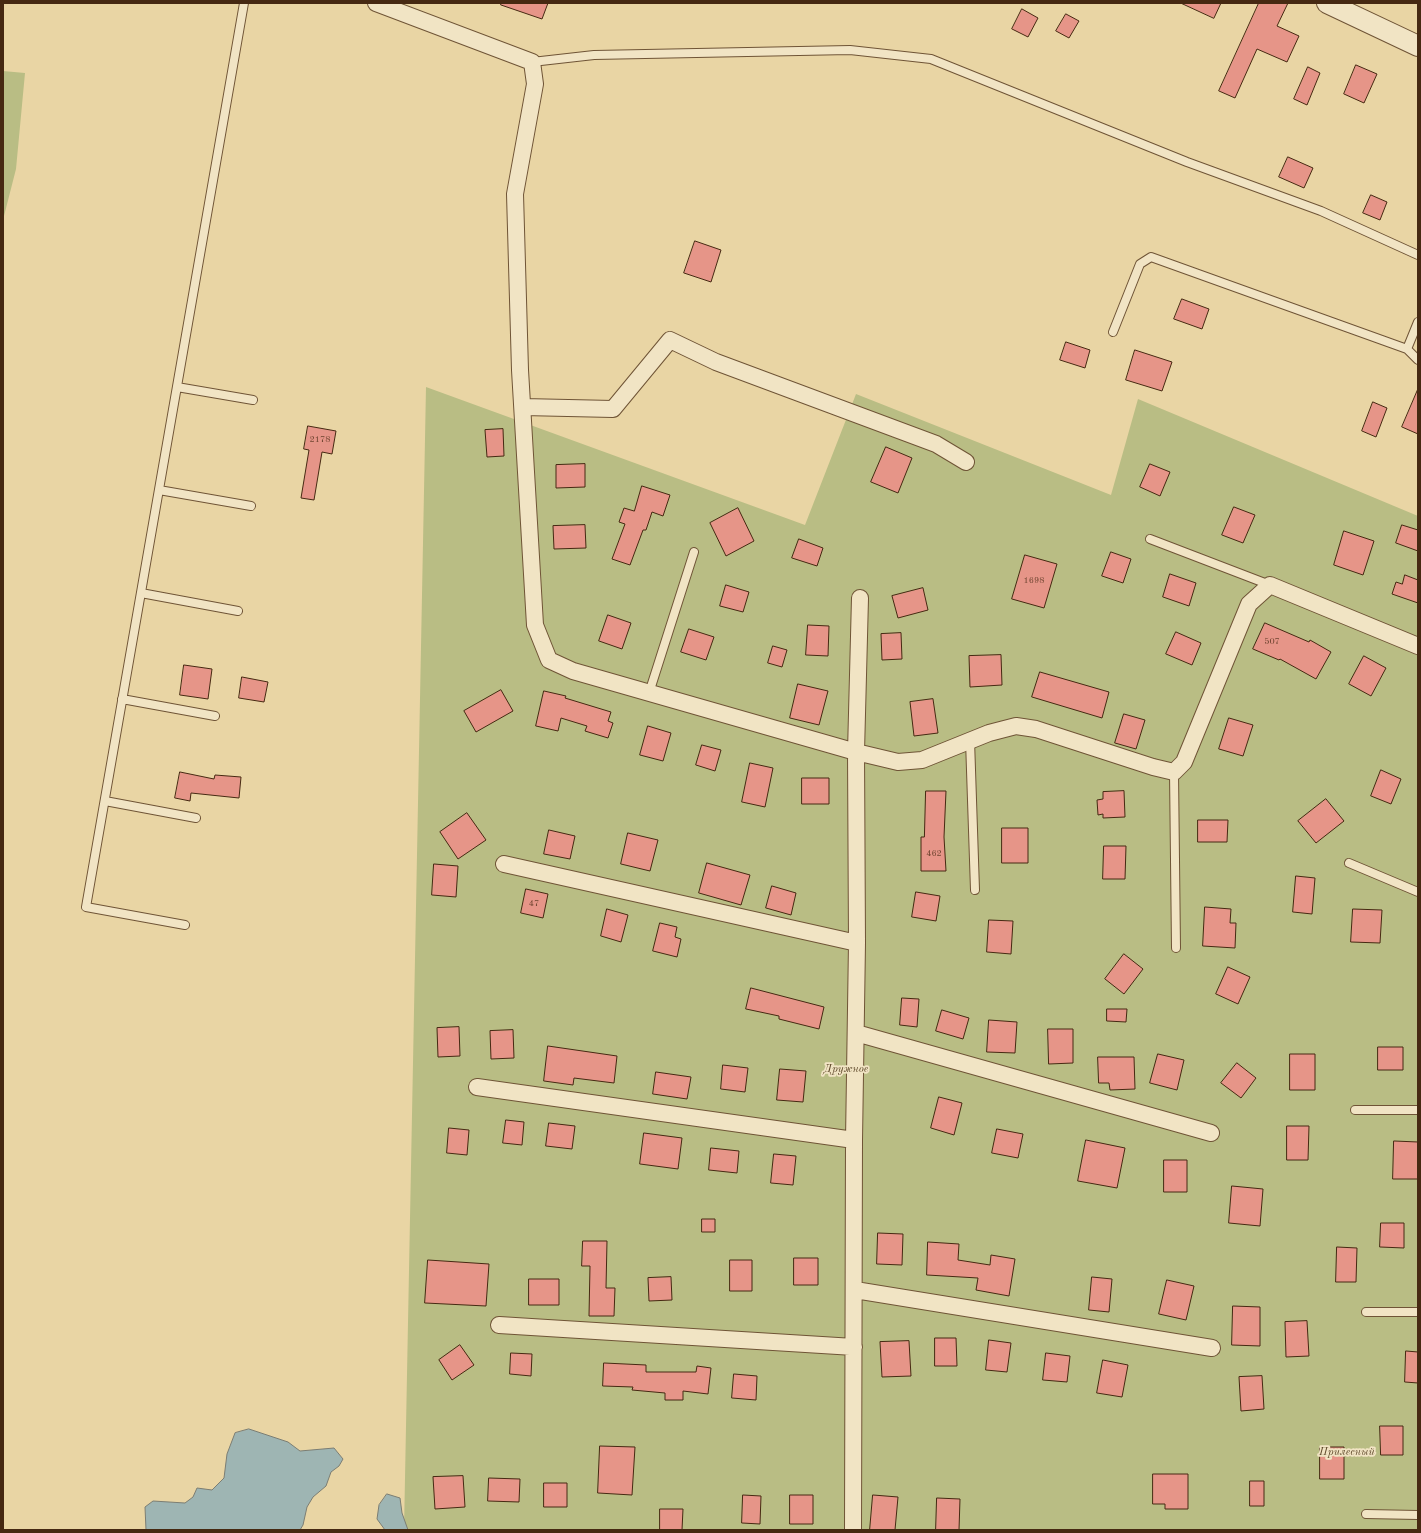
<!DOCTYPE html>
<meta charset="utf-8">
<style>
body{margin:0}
#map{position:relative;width:1421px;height:1533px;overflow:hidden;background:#e9d5a4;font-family:"Old Standard TT",serif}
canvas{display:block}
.frame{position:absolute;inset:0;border:4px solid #462912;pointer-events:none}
</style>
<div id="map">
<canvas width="1421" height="1533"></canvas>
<div class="frame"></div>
</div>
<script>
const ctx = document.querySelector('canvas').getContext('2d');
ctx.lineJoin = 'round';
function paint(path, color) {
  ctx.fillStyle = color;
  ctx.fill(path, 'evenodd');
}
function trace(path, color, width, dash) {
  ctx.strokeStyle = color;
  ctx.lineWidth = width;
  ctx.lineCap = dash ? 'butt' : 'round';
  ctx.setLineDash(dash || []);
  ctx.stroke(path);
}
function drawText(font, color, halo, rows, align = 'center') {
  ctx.font = font + ' "Old Standard TT",serif';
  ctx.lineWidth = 3.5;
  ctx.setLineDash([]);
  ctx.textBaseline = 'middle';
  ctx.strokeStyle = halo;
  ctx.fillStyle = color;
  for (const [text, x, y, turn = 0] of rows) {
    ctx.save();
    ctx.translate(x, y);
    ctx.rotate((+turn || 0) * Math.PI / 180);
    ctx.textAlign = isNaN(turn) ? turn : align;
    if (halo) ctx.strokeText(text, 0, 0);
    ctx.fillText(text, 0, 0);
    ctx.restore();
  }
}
const green = new Path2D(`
 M3,71L25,73L16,169L3,220Z
 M426,387L805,525L856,394L1111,495L1138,399L1418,516V1530H404Z`);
const water = new Path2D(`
 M249,1429L288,1442L300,1451L334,1448L343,1459L339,1466L331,1472L326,1486L313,1497L307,1507L303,1525L300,1530H146L145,1507L153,1501L185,1503L193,1497L197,1488L212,1490L224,1478L227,1454L235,1433Z
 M387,1494L400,1498L402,1513L408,1530H385L377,1519L379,1505Z`);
const building = new Path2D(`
 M501,3H548L542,19L501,5Z
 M1181,3H1221L1214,18Z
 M1259,3H1288L1277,26L1299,36L1287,62L1257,49L1235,98L1219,91Z
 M1022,9L1038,18L1028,37L1012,29Z
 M1066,14L1079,21L1069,38L1056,31Z
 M1356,65L1377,74L1364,103L1344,94Z
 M1308,67L1320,73L1307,105L1294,99Z
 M1288,157L1313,168L1304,188L1279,177Z
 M1371,195L1387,202L1380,220L1363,213Z
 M695,241L721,250L711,282L684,273Z
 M1182,299L1209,309L1202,329L1174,319Z
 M1066,342L1090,350L1085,368L1060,360Z
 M1135,350L1172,362L1162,391L1126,380Z
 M1418,389V434L1402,427Z
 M1373,402L1387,408L1376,437L1362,431Z
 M308,426L336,431L332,454L322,452L314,500L301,498L309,450L304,449Z
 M503,429L504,456L487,457L485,430Z
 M886,447L912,458L898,493L871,482Z
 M585,464V487L556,488V465Z
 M1150,464L1170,472L1160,496L1140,487Z
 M642,486L670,495L663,516L652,512L646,530H643L630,565L612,559L625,524L619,522L624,508L634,511Z
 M1234,507L1255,515L1243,543L1222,535Z
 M738,508L754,541L726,556L710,523Z
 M585,525L586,548L554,549L553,526Z
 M1402,525L1418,530V551L1396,543Z
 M1344,531L1374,541L1363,575L1334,565Z
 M799,539L823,548L817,566L792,558Z
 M1111,552L1131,559L1123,583L1102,576Z
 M1025,555L1057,564L1044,608L1012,599Z
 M1170,574L1196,583L1189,606L1163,597Z
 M1405,575L1418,580V603L1392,594L1396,582L1402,584Z
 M726,585L749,592L743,612L720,606Z
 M923,588L928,610L898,618L892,596Z
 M608,615L631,623L622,649L599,641Z
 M1265,623L1309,642L1310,640L1331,652L1316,679L1280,659L1279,660L1253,649Z
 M808,625L829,626L828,656L806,655Z
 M689,629L714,637L706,660L681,652Z
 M1176,632L1201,643L1192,665L1166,654Z
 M901,633L902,659L882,660L881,634Z
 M773,646L787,650L782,667L768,663Z
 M1001,655L1002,685L970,687L969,656Z
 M1364,656L1386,668L1371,696L1349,684Z
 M184,665L212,669L208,699L180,695Z
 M1040,672L1109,692L1102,718L1032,697Z
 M242,677L268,682L264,702L239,698Z
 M798,684L828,691L819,725L790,718Z
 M501,690L513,711L476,732L464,711Z
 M544,691L566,696L565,698L611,712L608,721L613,723L608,738L585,731L587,726L561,718L558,731L536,726Z
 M933,699L938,733L914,736L910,702Z
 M1124,714L1145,720L1136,749L1115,743Z
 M1229,718L1253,725L1243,756L1219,749Z
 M648,726L671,733L663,761L640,755Z
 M702,745L721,750L715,771L696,765Z
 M750,763L773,768L765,807L742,802Z
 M1381,770L1401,779L1391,804L1371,796Z
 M180,772L214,779L215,775L241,777L239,798L191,793L190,801L175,798Z
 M802,778H829V804H802Z
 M926,791H946L944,837L946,871H921V837H924Z
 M1124,791L1125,817L1103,818V814L1098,815L1097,800L1103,799V792Z
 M1326,799L1344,821L1316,843L1298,821Z
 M467,813L486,840L458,859L440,832Z
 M1198,820H1228L1227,842H1198Z
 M1002,828H1028V863H1002Z
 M549,830L575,836L570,859L544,854Z
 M628,833L658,840L650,871L621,864Z
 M1104,846H1126L1125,879H1103Z
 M707,863L750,875L741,905L699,893Z
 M434,864L458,866L456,897L432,895Z
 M1296,876L1315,878L1312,914L1293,912Z
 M772,886L796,893L791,915L766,908Z
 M526,889L548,894L543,918L521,913Z
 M916,892L940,896L936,921L912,917Z
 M1205,907L1231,909L1230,923H1236L1235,948L1203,946Z
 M607,909L628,915L621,942L601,936Z
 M1353,909L1382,910L1380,943L1351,942Z
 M989,920L1013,921L1011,954L987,952Z
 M660,923L677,927L675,937L681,939L677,957L653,951Z
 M1124,954L1143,969L1124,994L1105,979Z
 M1228,967L1250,977L1238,1004L1216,994Z
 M751,988L824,1007L819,1029L779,1019V1016L746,1009Z
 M902,998L919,999L917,1027L900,1025Z
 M1107,1009H1127L1126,1022L1107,1021Z
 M942,1010L969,1018L963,1039L936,1031Z
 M989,1020L1017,1022L1015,1053L987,1052Z
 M459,1027L460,1056L438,1057L437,1028Z
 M1048,1029H1073V1063L1049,1064Z
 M513,1030L514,1058L491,1059L490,1031Z
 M548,1046L617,1056L614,1083L574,1078L573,1085L544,1081Z
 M1378,1047H1403V1070H1378Z
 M1158,1054L1184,1060L1177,1090L1150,1083Z
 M1290,1054H1315V1090H1290Z
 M1098,1057H1134L1135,1089L1110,1090L1109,1083H1099Z
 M1237,1063L1256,1078L1241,1098L1221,1083Z
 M723,1065L748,1068L745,1092L721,1089Z
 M780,1069L806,1071L803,1102L777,1100Z
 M656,1072L691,1077L687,1099L653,1094Z
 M939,1097L962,1103L954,1135L931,1128Z
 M506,1120L524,1122L522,1145L503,1143Z
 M549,1123L575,1126L572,1149L546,1146Z
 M1287,1126H1309L1308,1160H1287Z
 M449,1128L469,1130L467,1155L447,1153Z
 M997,1129L1023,1134L1018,1158L992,1153Z
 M644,1133L682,1138L678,1169L640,1164Z
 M1086,1140L1125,1148L1117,1188L1078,1181Z
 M1394,1141L1418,1142V1179H1393Z
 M711,1148L739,1151L737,1173L709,1170Z
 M774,1154L796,1156L793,1185L771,1183Z
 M1164,1160H1187V1192H1164Z
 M1232,1186L1263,1189L1260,1226L1229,1223Z
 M702,1219H715V1232H702Z
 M1381,1223H1404V1248L1380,1247Z
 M878,1233L903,1234L902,1265L877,1264Z
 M583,1241H607L606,1288H615L614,1316H589L590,1266H582Z
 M928,1242L959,1244L958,1260L990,1265L991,1255L1015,1259L1009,1296L976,1290L978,1278L927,1275Z
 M1337,1247L1357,1248L1356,1282H1336Z
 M794,1258H818V1285H794Z
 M428,1260L489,1264L486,1306L425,1303Z
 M730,1260H752V1291H730Z
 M671,1277L672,1300L649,1301L648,1278Z
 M1092,1277L1112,1279L1109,1312L1089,1310Z
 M529,1279H559V1305H529Z
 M1167,1280L1194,1286L1186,1320L1159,1314Z
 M1233,1306L1260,1307V1346L1232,1345Z
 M1307,1321L1309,1356L1286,1357L1285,1322Z
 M935,1338H956L957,1366H935Z
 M989,1340L1011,1343L1007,1372L986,1370Z
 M909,1341L911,1376L882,1377L880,1342Z
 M460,1345L474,1365L452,1380L439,1360Z
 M1406,1351L1418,1352V1383L1405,1382Z
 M511,1353L532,1354L531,1376L510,1374Z
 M1046,1353L1070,1356L1067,1382L1043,1380Z
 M1103,1360L1128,1365L1122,1397L1097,1393Z
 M604,1363L646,1365V1372H696L697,1366L711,1368L708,1394L683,1391V1400H665V1393L632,1390L633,1387L603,1386Z
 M734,1374L757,1376L756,1400L732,1398Z
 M1262,1376L1264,1409L1241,1411L1239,1377Z
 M1380,1426H1403V1455H1381Z
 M600,1446L635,1447L632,1495L598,1493Z
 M1320,1447H1344V1479H1320Z
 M1153,1474H1188V1509H1165V1504H1153Z
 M463,1476L465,1507L435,1509L433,1477Z
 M489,1478L520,1479L519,1502L488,1501Z
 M1250,1481H1264V1506H1250Z
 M544,1483H567V1507H544Z
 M743,1495L761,1496L760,1524L742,1523Z
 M790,1495H813V1524H790Z
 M873,1495L898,1497L895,1530H870Z
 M937,1498L960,1499L959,1530H936Z
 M660,1509H683L682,1530H660Z`);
const service = new Path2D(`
 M532,62L594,55L850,50L931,59L1187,162L1321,211L1418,255
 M1113,332L1140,264L1151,257L1407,349L1418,322
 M1407,349L1418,360
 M177,387L253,400
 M159,490L251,506
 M1150,539L1270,585
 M141,593L238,611
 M649,693L694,552
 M122,699L215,716
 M970,740L975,890
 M1174,772L1176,948
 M105,801L196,818
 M1349,863L1418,892
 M185,925L86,907L244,3
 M1355,1110H1418
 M1366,1312H1418
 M1366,1514L1418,1515`);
const minor = new Path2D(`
 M376,3L532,62L535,84L515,194L520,370L535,625L549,660L573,671L856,752L898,762L922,760L989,733L1016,726L1036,729L1153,767L1174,772L1184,762L1249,604L1270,585L1418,646
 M523,407L613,409L670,340L716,362L936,444L966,462
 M504,864L857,943
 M856,1033L1211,1133
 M477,1087L854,1140
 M855,1290L1212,1348
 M499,1325L854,1347
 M853,1530L854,1140L857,943L856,752L860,598`);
const tertiary = new Path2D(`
 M1327,3L1418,46`);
const numberNames = [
 ["2178",320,440],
 ["1698",1034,581],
 ["507",1272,642],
 ["462",934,854],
 ["47",534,904]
];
const parkNames = [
 ["Дружное",846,1069],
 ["Прилесный",1347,1452]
];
paint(green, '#b9bd84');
paint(water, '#9eb5b3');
trace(water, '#7b7d73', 1);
paint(building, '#e69588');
trace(building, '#462912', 1);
trace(service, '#6f5436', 10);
trace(minor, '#6f5436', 18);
trace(tertiary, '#6f5436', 22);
trace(service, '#f1e4c4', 8);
trace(minor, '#f1e4c4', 16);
trace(tertiary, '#f1e4c4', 20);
drawText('9px', '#6e4430', null, numberNames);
drawText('italic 11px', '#5d4729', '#f1e4c4', parkNames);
</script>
